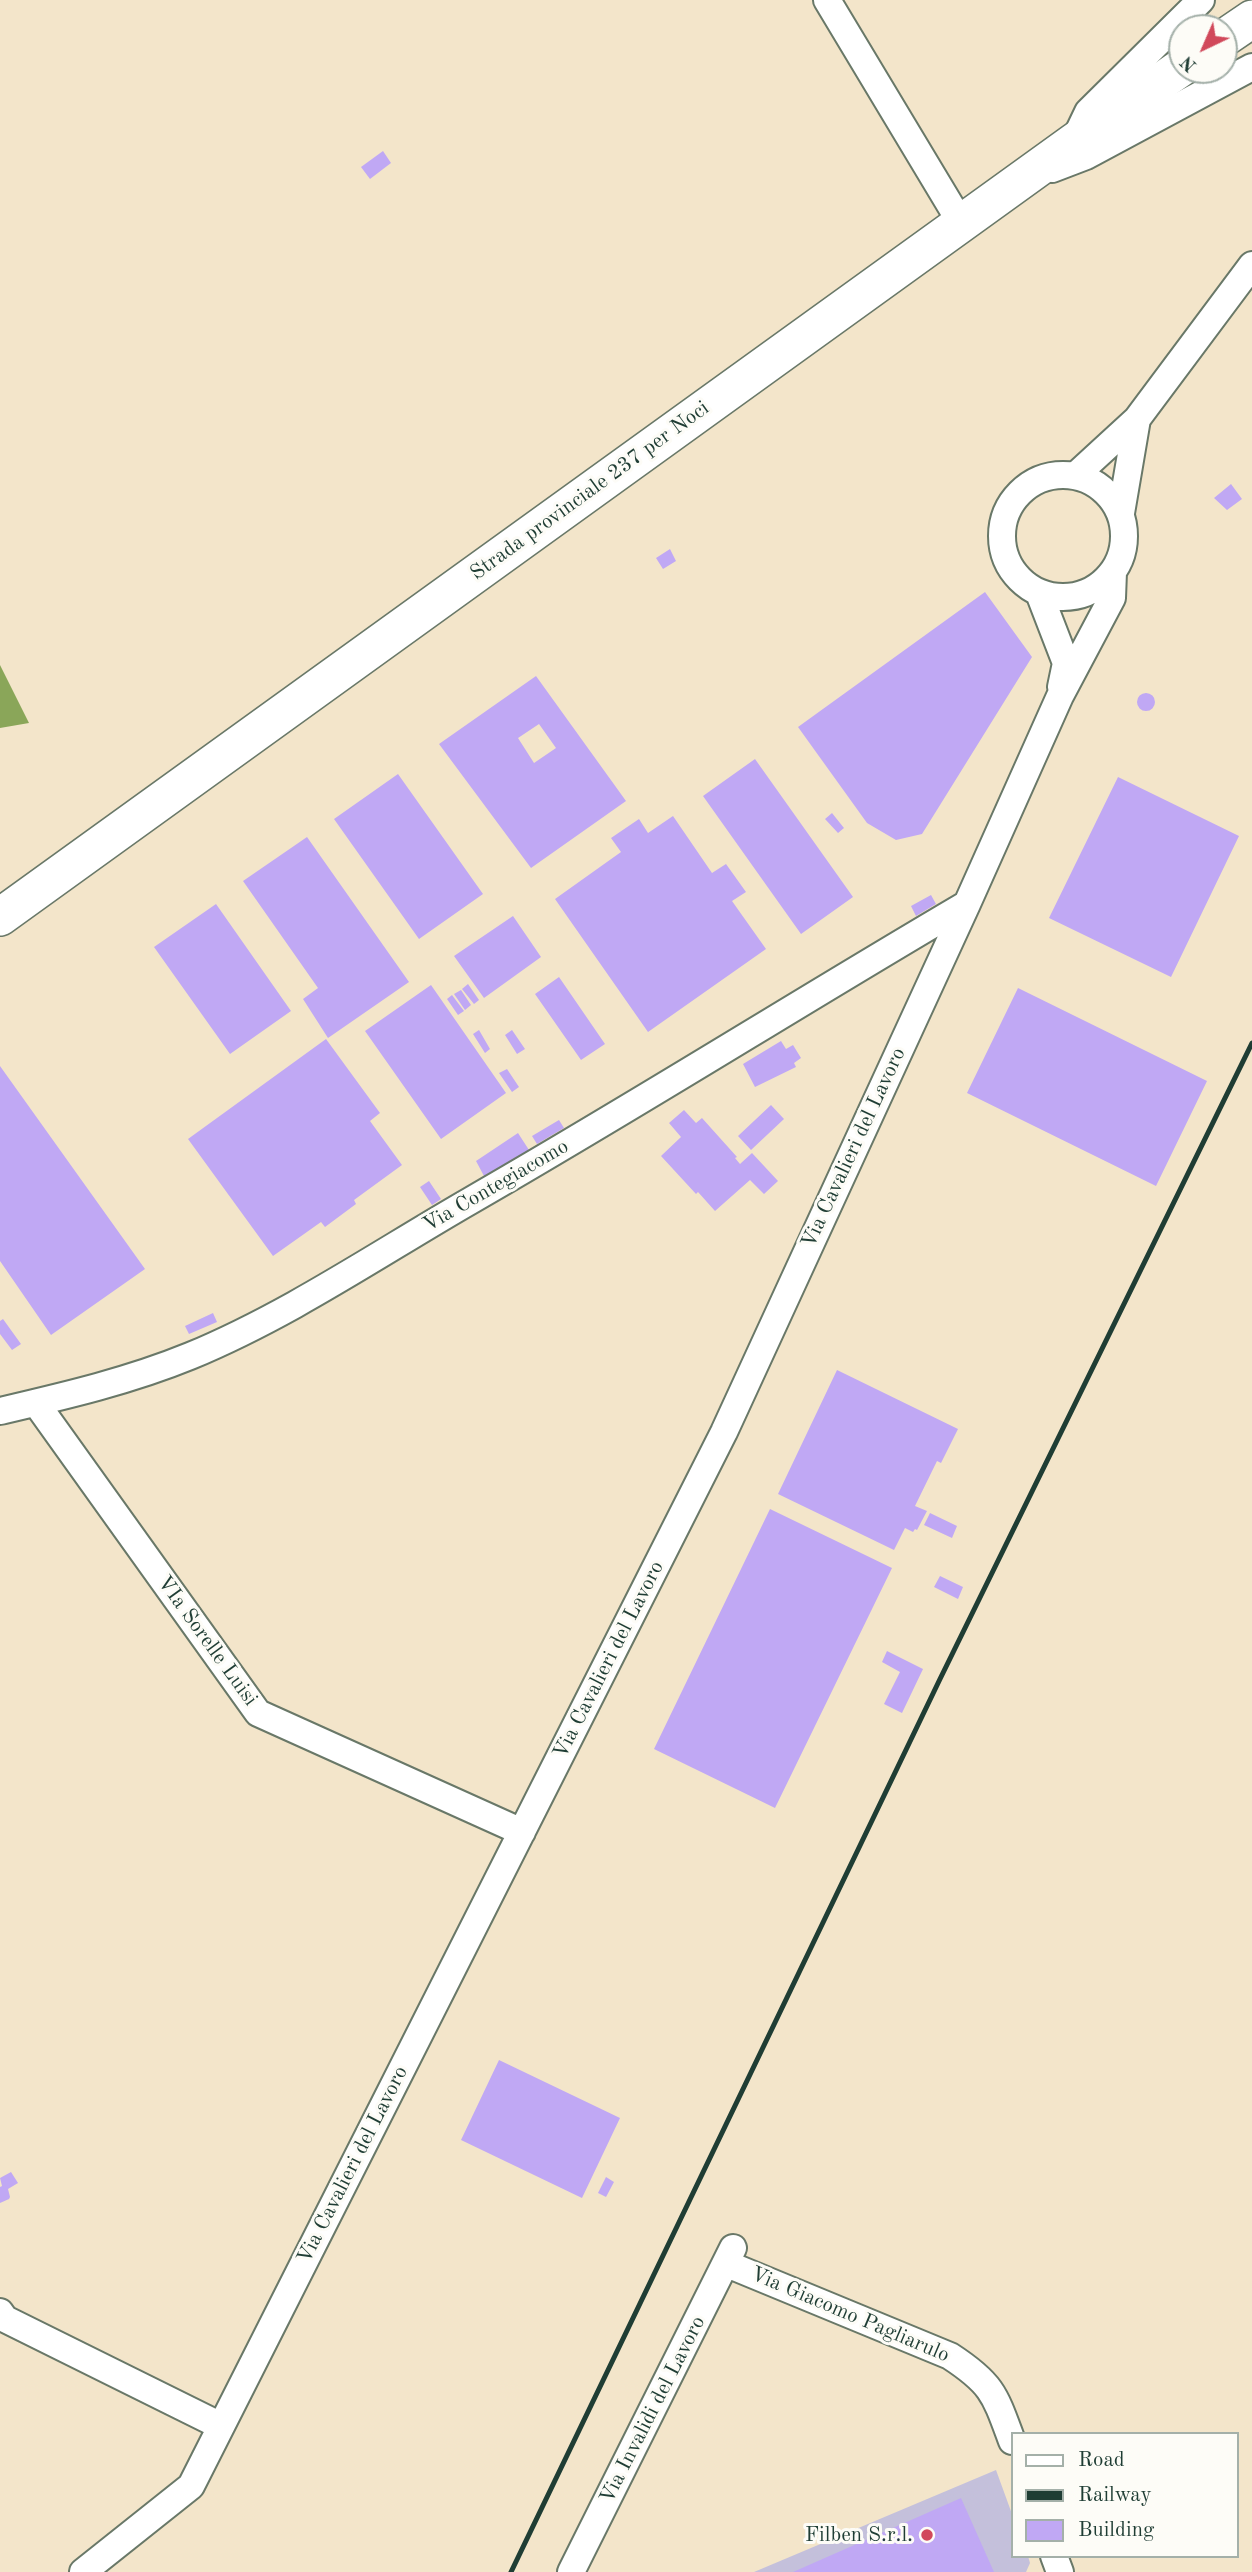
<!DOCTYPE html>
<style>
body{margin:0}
#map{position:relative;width:1252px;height:2572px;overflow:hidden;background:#f3e5ca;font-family:"Old Standard TT",serif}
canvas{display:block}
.legend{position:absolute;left:1011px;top:2432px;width:228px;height:126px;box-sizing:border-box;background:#fdfcf7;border:2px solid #a4b0a9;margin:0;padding:9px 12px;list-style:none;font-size:21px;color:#1f3d34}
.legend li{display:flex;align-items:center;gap:14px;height:35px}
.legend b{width:35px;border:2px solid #a4b0a9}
.north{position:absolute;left:1168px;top:14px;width:70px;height:70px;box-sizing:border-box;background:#fdfcf7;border:2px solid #a4b0a9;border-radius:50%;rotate:224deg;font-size:19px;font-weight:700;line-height:28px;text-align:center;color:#1f3d34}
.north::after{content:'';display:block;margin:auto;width:24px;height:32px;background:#d1495b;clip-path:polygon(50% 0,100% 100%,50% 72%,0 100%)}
</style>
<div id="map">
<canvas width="1252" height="2572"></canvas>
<ul class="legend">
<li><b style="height:9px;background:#fff"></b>Road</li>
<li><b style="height:9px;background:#1f3d34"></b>Railway</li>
<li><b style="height:19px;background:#c0a8f4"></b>Building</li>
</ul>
<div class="north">N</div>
</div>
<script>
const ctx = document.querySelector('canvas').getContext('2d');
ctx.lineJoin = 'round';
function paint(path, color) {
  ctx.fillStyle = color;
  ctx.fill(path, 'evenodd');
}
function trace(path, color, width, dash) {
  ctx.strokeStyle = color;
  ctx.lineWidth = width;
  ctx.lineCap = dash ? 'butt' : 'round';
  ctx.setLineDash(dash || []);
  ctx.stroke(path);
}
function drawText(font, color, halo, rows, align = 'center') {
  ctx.font = font + ' "Old Standard TT",serif';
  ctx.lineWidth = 6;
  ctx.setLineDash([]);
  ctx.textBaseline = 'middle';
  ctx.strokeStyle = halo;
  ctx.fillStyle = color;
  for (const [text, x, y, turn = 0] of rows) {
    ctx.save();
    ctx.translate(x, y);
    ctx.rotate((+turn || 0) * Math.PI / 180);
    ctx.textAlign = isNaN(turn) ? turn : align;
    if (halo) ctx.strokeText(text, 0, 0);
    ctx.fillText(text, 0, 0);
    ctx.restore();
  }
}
const industrial = new Path2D(`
 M996,2470L1012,2514V2556H1028L1030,2563L1026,2572H754Z`);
const forest = new Path2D(`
 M0,665L29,723L0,728Z`);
const building = new Path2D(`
 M383,151L391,163L370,179L361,167Z
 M1231,484L1242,499L1227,510L1214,498Z
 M670,549L676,561L663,569L656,558Z
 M985,592L1032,657L922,834L896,840L867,823L798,727Z
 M536,676L626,801L531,868L439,744ZM539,724L556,748L534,763L518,738Z
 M1137 702a9 9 0 1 1 18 0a9 9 0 1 1-18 0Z
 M755,759L853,897L801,934L703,796Z
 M398,774L483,894L419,939L334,819Z
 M1118,777L1239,836L1171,977L1049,918Z
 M832,813L844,828L838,833L825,819Z
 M673,816L712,873L726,864L746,892L732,901L766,949L648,1032L555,899L621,852L611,838L639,819L648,833Z
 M307,837L409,982L328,1038L303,999L318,988L243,881Z
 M931,895L936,904L916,916L911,906Z
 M216,904L291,1011L230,1054L154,947Z
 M513,916L541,957L484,998L454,956Z
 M559,977L605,1044L581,1060L535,994Z
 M468,984L479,1000L474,1004L462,989Z
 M431,985L506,1093L441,1139L365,1031Z
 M1018,988L1207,1081L1156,1186L967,1093Z
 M461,990L471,1005L465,1010L454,994Z
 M452,995L464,1011L458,1015L447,999Z
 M479,1030L490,1049L485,1053L473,1034Z
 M512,1030L525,1049L517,1054L505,1035Z
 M326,1039L380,1113L370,1121L402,1165L354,1200L356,1204L325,1227L321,1222L273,1256L188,1139Z
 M781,1041L786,1049L793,1045L801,1058L794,1063L796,1067L755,1087L743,1064Z
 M0,1066L145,1269L51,1335L0,1261Z
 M507,1069L519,1087L512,1092L499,1073Z
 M771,1105L784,1119L751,1150L738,1136Z
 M684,1110L696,1123L702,1118L737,1157L735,1158L740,1164L752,1153L778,1181L764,1194L750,1180L715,1211L698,1192L696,1194L661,1156L681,1137L669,1123Z
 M559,1120L564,1128L537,1144L532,1136Z
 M518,1133L529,1150L484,1176L476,1161Z
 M429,1181L441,1199L432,1205L420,1187Z
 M213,1313L217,1322L189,1334L185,1326Z
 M3,1319L21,1344L12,1350L0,1334V1321Z
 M837,1370L958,1429L941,1463L937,1461L915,1506L927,1511L917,1530L915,1529L913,1532L905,1528L894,1550L778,1494Z
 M770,1509L892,1568L775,1808L654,1749Z
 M930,1513L957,1526L952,1538L924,1525Z
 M940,1576L963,1587L958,1599L934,1587Z
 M887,1651L923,1669L902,1713L884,1704L900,1672L882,1662Z
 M499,2060L620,2118L582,2198L461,2140Z
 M11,2172L18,2183L8,2189L10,2197L9,2199L0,2203V2187L2,2186L0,2178Z
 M606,2177L614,2182L606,2197L598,2193Z
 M961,2498L994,2572H793Z`);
const minor = new Path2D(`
 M827,0L961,223
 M1077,135L1088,112L1201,0
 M1052,169L1086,156L1252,67
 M1002 536a61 61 0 1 1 122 0a61 61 0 1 1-122 0Z
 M1076,475L1137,419L1252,265
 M1121,513L1137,419
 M1039,593L1066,663L1061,687
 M36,1403L258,1713L522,1832
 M0,1411C64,1396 129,1381 190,1356C289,1315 378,1254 470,1201C637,1105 800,1002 967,904
 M727,2264L950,2356C993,2384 995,2395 1012,2441
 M0,2312L5,2319L221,2426
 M1054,2556L1060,2572
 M83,2572L191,2486L724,1432L967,904L1060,696L1112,598L1113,572
 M571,2572L733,2248`);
const secondary = new Path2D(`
 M1224,38L1252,19
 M0,917L1074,142L1182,67`);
const rail = new Path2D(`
 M511,2572L940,1679L1252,1043`);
const markers = [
 [927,2535,7,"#d1495b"]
];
const streetNames = [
 ["Strada provinciale 237 per Noci",590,491,-36],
 ["Via Cavalieri del Lavoro",854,1148,-65],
 ["Via Contegiacomo",496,1186,-30],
 ["VIa Sorelle Luisi",207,1641,54],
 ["Via Cavalieri del Lavoro",609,1660,-63],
 ["Via Cavalieri del Lavoro",353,2165,-63],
 ["Via Giacomo Pagliarulo",850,2315,23],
 ["Via Invalidi del Lavoro",653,2410,-63]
];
const poiNames = [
 ["Filben S.r.l.",913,2535]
];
paint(industrial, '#c4c0db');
paint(forest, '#8aa659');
paint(building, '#c0a8f4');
trace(minor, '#697868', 30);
trace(secondary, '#697868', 40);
trace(minor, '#fff', 26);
trace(secondary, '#fff', 37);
trace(rail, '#1f3d34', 5);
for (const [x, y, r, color] of markers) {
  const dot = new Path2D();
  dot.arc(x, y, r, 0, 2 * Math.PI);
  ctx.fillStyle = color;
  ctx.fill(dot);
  trace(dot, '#fdfcf7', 2.5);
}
drawText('21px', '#1f3d34', '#fdfcf7', streetNames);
drawText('21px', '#1f3d34', '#fdfcf7', poiNames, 'right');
</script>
